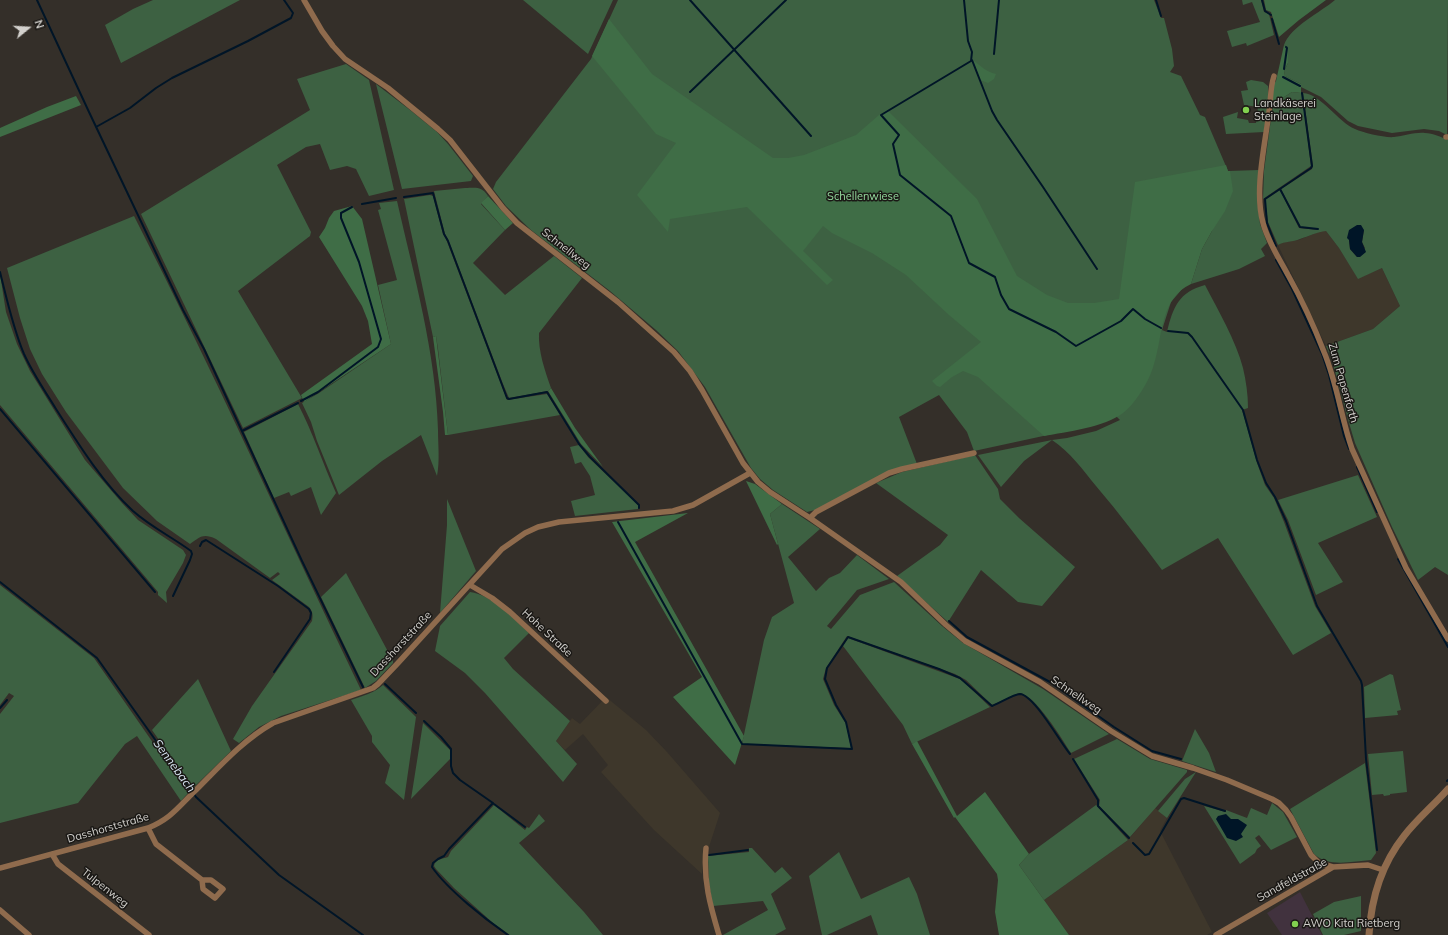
<!DOCTYPE html>
<meta charset="utf-8">
<style>
body{margin:0}
#map{position:relative;width:1448px;height:935px;overflow:hidden;background:#342f29;font-family:Mulish,sans-serif}
canvas{display:block}
.north{position:absolute;left:8px;top:8px;width:40px;height:40px;-webkit-text-stroke:3px #1a1815;paint-order:stroke;rotate:72deg;font-size:11px;font-weight:700;line-height:16px;text-align:center;color:#d3d1cd}
.north::after{content:'';display:block;margin:auto;width:14px;height:18px;background:#d3d1cd;clip-path:polygon(50% 0,100% 100%,50% 72%,0 100%)}
</style>
<div id="map">
<canvas width="1448" height="935"></canvas>
<div class="north">N</div>
</div>
<script>
const ctx = document.querySelector('canvas').getContext('2d');
ctx.lineJoin = 'round';
function paint(path, color) {
  ctx.fillStyle = color;
  ctx.fill(path, 'evenodd');
}
function trace(path, color, width, dash) {
  ctx.strokeStyle = color;
  ctx.lineWidth = width;
  ctx.lineCap = dash ? 'butt' : 'round';
  ctx.setLineDash(dash || []);
  ctx.stroke(path);
}
function drawText(font, color, halo, rows, align = 'center') {
  ctx.font = font + ' Mulish,sans-serif';
  ctx.lineWidth = 3;
  ctx.setLineDash([]);
  ctx.textBaseline = 'middle';
  ctx.strokeStyle = halo;
  ctx.fillStyle = color;
  for (const [text, x, y, turn = 0] of rows) {
    ctx.save();
    ctx.translate(x, y);
    ctx.rotate((+turn || 0) * Math.PI / 180);
    ctx.textAlign = isNaN(turn) ? turn : align;
    if (halo) ctx.strokeText(text, 0, 0);
    ctx.fillText(text, 0, 0);
    ctx.restore();
  }
}
const built = new Path2D(`
 M1320,231H1326L1339,248L1358,278L1382,268L1400,306L1373,329L1326,346L1278,245L1284,242L1299,240Z
 M606,697L646,730L667,752L720,813L709,847L704,845L702,874L654,830L601,772L608,765L583,734L565,750L556,741L572,718L580,724Z
 M1155,808L1167,818L1160,831L1212,932L1207,935H1069L1044,900L1128,840Z`);
const education = new Path2D(`
 M1300,892L1322,935H1282L1267,913Z`);
const green = new Path2D(`
 M153,0H240L121,63L105,25L133,9Z
 M523,0H613L588,54Z
 M618,0H1154L1161,18H1164L1172,49L1174,66L1170,72L1181,76L1200,115L1205,117L1228,171L1259,170L1257,197L1260,224L1267,243L1261,249L1265,256L1239,269L1191,284L1202,249L1212,231L1213,225L1183,288L1171,302L1162,330L1167,332C1173,307 1179,292 1205,285C1218,310 1236,341 1243,368C1246,381 1248,394 1248,408L1242,410L1257,463L1265,485L1274,498L1284,522L1315,606L1331,633L1293,655L1218,538L1162,570C1141,542 1119,513 1096,486C1083,470 1070,452 1052,440L1024,461L1001,487L978,455L1052,440L1067,438L1096,431L1120,420L1116,416L1094,425L974,451L967,432L939,395L899,417L917,464L901,467L815,510L807,512L773,490L760,479L751,468L705,387L678,351L656,330L610,291L531,230L506,206L493,189L496,182L591,59Z
 M1242,0H1261L1264,12L1269,14L1274,35L1247,46L1246,43L1232,47L1227,31L1260,22L1252,2L1243,5Z
 M1335,0H1448L1447,135L1439,131L1424,129L1392,133L1358,126L1348,121L1321,97L1301,87V84L1285,76L1284,71L1288,63V47L1284,45C1290,27 1321,12 1335,0Z
 M346,64L369,80L394,190L369,196L356,169L347,166L330,170L320,144L306,147L277,165L311,232L310,236L238,291L302,398L243,428L141,214L310,110L297,79Z
 M1251,80L1263,82L1268,86V104L1264,132L1226,134L1223,117L1238,112L1237,118L1248,120L1249,123H1256L1258,107L1244,105L1241,91L1248,90L1246,82Z
 M376,84L410,110L437,132L448,144L473,176L471,181L402,189Z
 M1292,92L1301,93L1302,95L1311,166L1263,199L1264,171L1273,104Z
 M1303,93C1321,94 1338,122 1355,129C1364,133 1385,138 1394,137C1404,136 1415,132 1425,133C1433,133 1441,137 1448,140V575L1435,567L1418,580L1392,527L1355,443L1349,423L1332,360L1326,346L1373,329L1400,306L1382,268L1358,279L1339,248L1326,231C1317,232 1309,236 1300,239C1293,242 1285,241 1278,245L1268,222L1265,200L1280,190L1299,228L1318,230V229L1300,227L1281,189L1312,169L1313,166ZM1364,230L1362,242L1365,248L1357,257L1350,249L1349,240Z
 M465,188C477,188 481,186 488,196L481,204L505,230L473,263L505,295L554,256L582,278L539,333C538,351 545,371 551,388L548,391L509,398L503,384L448,239L445,234L434,191Z
 M430,195L433,196L443,234L446,239L507,400L547,394L560,415L448,435L438,349L436,336L433,337L404,199Z
 M397,201C414,276 436,353 438,430C438,445 440,461 437,476L421,435L382,461L339,495L317,441L311,422L302,403L319,393L391,344L378,285L397,280L378,210L381,209L379,203Z
 M134,216C214,372 285,532 361,690L281,716L259,727L239,743L233,739L252,706L312,621C313,615 313,612 309,607L272,580L280,574L278,572L270,578L216,539C203,533 200,537 190,544L157,521L123,488L66,412L42,374L30,349L20,318L7,268Z
 M0,274L6,312L17,344L30,371L85,460L122,503L138,520L183,550L186,555L183,563L166,592L167,603L158,595V592L0,405Z
 M298,404C313,433 323,464 336,493L321,515L311,487L291,496L289,492L274,498L244,432Z
 M579,445L588,457L638,505V509L575,516L571,501L595,495L590,476L581,462L575,464L570,447Z
 M975,455L998,489L1000,499L1019,518L1075,567L1042,606L1018,602L981,570L948,622L897,576L940,545L948,535L876,483L902,472Z
 M1358,475L1377,517L1318,543L1343,582L1316,595L1288,520L1278,500Z
 M447,499L476,571L440,613L447,525Z
 M782,504L820,529L788,557L816,591L829,578L840,573L857,555L889,579L857,590L827,626L831,629L860,595L894,582L942,626L963,643L1043,689L1109,734L1071,753C1061,738 1036,695 1019,693L992,705L966,680L955,674L847,636L826,668L823,679L834,705L846,724L851,748L742,744L764,640L772,617L794,603L770,514Z
 M346,573L393,661V663L376,681L365,688L321,597Z
 M0,585L94,658L188,793L181,801L137,736L125,744L78,803L0,823V714L14,696L9,693L0,705Z
 M470,592C492,595 513,618 529,633L504,658L513,669L570,721L556,741L577,764L563,782L485,693L465,673L435,651L440,626Z
 M848,638L960,679L964,682L990,707L912,744L903,725L843,646Z
 M1390,674L1393,675L1401,710L1397,711L1398,715L1365,718L1364,687Z
 M198,679L231,751L193,788L152,730Z
 M383,685L416,717L404,800L385,783L390,765L372,742V736L351,700C363,696 374,693 383,685Z
 M423,723L450,750V759L411,799Z
 M1195,729L1209,753L1216,772L1182,761Z
 M1117,739L1150,759L1187,770V772L1130,837L1099,806L1100,800L1074,759Z
 M1403,751L1407,792L1390,794V795L1384,796L1383,794L1372,795L1368,754Z
 M1365,763L1376,853L1371,860C1353,861 1329,868 1314,854L1290,809Z
 M1196,772L1167,818L1158,811L1185,779Z
 M1272,803L1283,812L1297,837L1271,850L1259,835L1255,838L1261,846L1257,849L1255,853L1240,864L1204,806L1226,812V810L1247,818L1251,808L1267,815Z
 M494,805L525,830L527,827L529,828L539,814L545,821L519,843L584,912L603,935H510L493,923L454,888L436,869L434,866C435,859 442,859 448,857L451,851Z
 M1096,805L1128,840L1044,900L1019,865L1029,854Z
 M749,848H752L775,873L782,867L792,878L771,894L786,929L775,935H723L768,910L763,901L713,906L709,885L708,856L749,852Z
 M839,852L861,899L909,877L917,894L930,935H878L871,915L827,935H822L809,876Z
 M1361,896V931L1344,935H1323L1313,914L1334,902Z`);
const forest = new Path2D(`
 M1264,0H1326L1299,20L1279,37L1271,12L1266,10Z
 M609,19L652,74L773,158H788L804,155L856,135L879,115L887,110L977,199L1017,276L1047,295L1068,303H1094L1119,299L1135,182L1226,165L1228,171H1230L1233,191L1225,211L1212,231L1202,249L1191,284C1160,298 1163,336 1154,364C1150,380 1136,403 1123,413C1105,427 1066,432 1044,436L978,377L963,371L952,377L940,387L937,386L932,381L981,342L949,315L906,275L872,253L832,233L823,226L803,251L833,280L827,285L747,207L670,219L668,232L637,195L676,143L656,134L592,56Z
 M1284,45L1288,47V63L1284,71L1285,76L1301,84V93L1292,92L1273,104V86L1276,81Z
 M973,60C981,66 986,72 996,74L994,79L988,83L980,80Z
 M76,96L81,105L0,137V128L47,107Z
 M488,196L513,223L505,230L481,203Z
 M352,206L362,219L391,344L304,402L301,395L372,344L368,321L362,306L319,237L325,228L329,218L334,211Z
 M436,336L448,435H445L443,412L433,337Z
 M551,388L575,428L603,467L581,444L548,391Z
 M746,481L755,484L782,504L770,514L778,544L777,545Z
 M688,513L635,542L744,736L735,765L673,697L702,677L612,522Z
 M917,741L957,816L985,792L1029,854L1019,865L1069,935H999L995,912L998,880L997,874L955,817L954,818L912,744Z`);
const water = new Path2D(`
 M1357,225H1361L1364,230L1362,242L1366,252L1360,257H1357L1350,249L1349,240L1347,238L1349,230Z
 M1226,814L1231,819H1238L1247,825L1241,834L1243,837L1236,841L1227,838L1216,819L1218,816Z`);
const stream = new Path2D(`
 M37,0L89,112L183,310L204,349L302,561L363,687
 M690,0L811,136
 M964,0L968,41L972,52L971,61L881,115L899,135L893,144L900,175L951,216L969,263L995,277L1001,295L1009,309L1056,332L1076,346L1121,321L1133,309L1145,319L1161,328
 M1156,0L1161,16
 M1262,0L1265,11L1271,15
 M1272,19L1279,44
 M994,54L999,0
 M972,60L992,111L997,120L1043,187L1097,269
 M1284,69L1287,48L1286,47
 M1283,77L1300,86
 M690,92L786,0
 M96,127L130,108L156,88L172,78L248,41L291,18L293,13L284,0
 M1280,189L1300,227L1318,229
 M404,197L433,193L444,234L448,241L507,398L509,399L547,392L579,444L590,457L639,505V508
 M362,204L396,198
 M1276,246L1267,223L1265,199L1311,168L1312,166L1302,93
 M1276,260L1292,289L1322,354L1329,375L1344,436L1349,449
 M0,272C7,300 13,328 24,354C33,374 45,391 56,409C79,445 102,482 133,511C151,527 172,537 191,551L192,554L190,560L173,596
 M1168,331L1188,333L1192,337L1243,410L1257,460L1266,483L1275,497L1286,521L1317,606L1361,681L1362,685L1366,759L1377,850
 M301,401L318,392L378,347L381,339L359,262L341,218V213L352,207
 M0,409L155,592
 M242,431L298,403
 M1357,467L1377,512
 M618,522L742,744L852,749L846,722L836,705L825,679L827,668L848,637L939,669L960,678L992,706C998,704 1014,694 1020,694C1034,695 1060,742 1070,754
 M200,546L202,542L206,540L278,586L309,609L311,613L310,619L274,672
 M1398,559L1448,647
 M0,582L97,658L196,797L279,875L363,935
 M949,621L967,637L1050,682L1114,727L1152,751L1181,759
 M385,684L416,713
 M0,708L7,700
 M424,721L441,737L451,749V766L453,773L460,780L493,803L449,849L444,856L438,859L433,863L432,867C448,890 485,919 508,935
 M1073,759L1098,800V806L1129,838
 M1447,781L1448,780
 M494,804L525,827
 M1133,843L1145,855L1149,854L1181,799L1184,798L1225,811
 M709,855L748,850`);
const minor = new Path2D(`
 M304,0L322,31L333,46L345,59L388,88L438,129L450,140L503,208L517,223L618,302L674,352L690,371L702,390L743,463L758,482L770,492L810,518L901,582L946,625L965,641L1040,682L1111,731L1152,756L1193,768L1227,780L1272,799L1279,803L1286,810L1291,817L1311,855L1319,863L1333,867
 M1274,76C1270,88 1271,99 1269,112C1265,145 1254,191 1263,223C1268,242 1279,258 1288,275C1302,300 1314,326 1324,352C1337,383 1341,417 1352,449L1406,568L1448,639
 M1446,137H1448
 M810,518L816,512L889,473L902,469L974,453
 M470,585L492,598L510,612L606,701
 M148,828L156,844L202,880L203,889L215,898L223,889L211,880H202
 M706,848C703,880 710,905 719,935
 M52,854L58,864L149,935
 M0,868L148,828C171,819 179,806 196,790C220,766 243,740 273,723L373,688L378,684L398,663L502,549L525,533L538,527L559,522L673,511L693,505L750,473
 M0,910L29,935
 M1216,935L1333,867L1368,865L1383,870`);
const tertiary = new Path2D(`
 M1369,935C1371,899 1381,865 1404,836C1417,819 1434,805 1448,789`);
const markers = [
 [1246,110,4,"#82d04f"],
 [1295,924,4,"#82d04f"]
];
const poiNames = [
 ["Landkäserei",1254,104],
 ["Steinlage",1254,117],
 ["AWO Kita Rietberg",1303,924]
];
const parkNames = [
 ["Schellenwiese",863,197]
];
const streetNames = [
 ["Schnellweg",566,249,38],
 ["Zum Papenforth",1343,383,74],
 ["Hohe Straße",547,633,43],
 ["Dasshorststraße",401,644,-47],
 ["Schnellweg",1076,695,34],
 ["Dasshorststraße",108,828,-16],
 ["Sandfeldstraße",1292,880,-29],
 ["Tulpenweg",105,888,38]
];
const waterNames = [
 ["Sennebach",174,766,54]
];
paint(built, '#3e372b');
paint(education, '#41323e');
paint(green, '#3d6142');
paint(forest, '#3f6d46');
paint(water, '#001527');
trace(stream, '#001527', 2);
trace(minor, '#8f6b4d', 5.5);
trace(tertiary, '#8f6b4d', 7);
for (const [x, y, r, color] of markers) {
  const dot = new Path2D();
  dot.arc(x, y, r, 0, 2 * Math.PI);
  ctx.fillStyle = color;
  ctx.fill(dot);
  trace(dot, '#1a1815', 1.5);
}
drawText('11px', '#d3d1cd', '#1a1815', poiNames, 'left');
drawText('11px', '#95db9f', '#1a1815', parkNames);
drawText('11px', '#d3d1cd', '#1a1815', streetNames);
drawText('italic 12px', '#d8e6f2', '#1a1815', waterNames);
</script>
